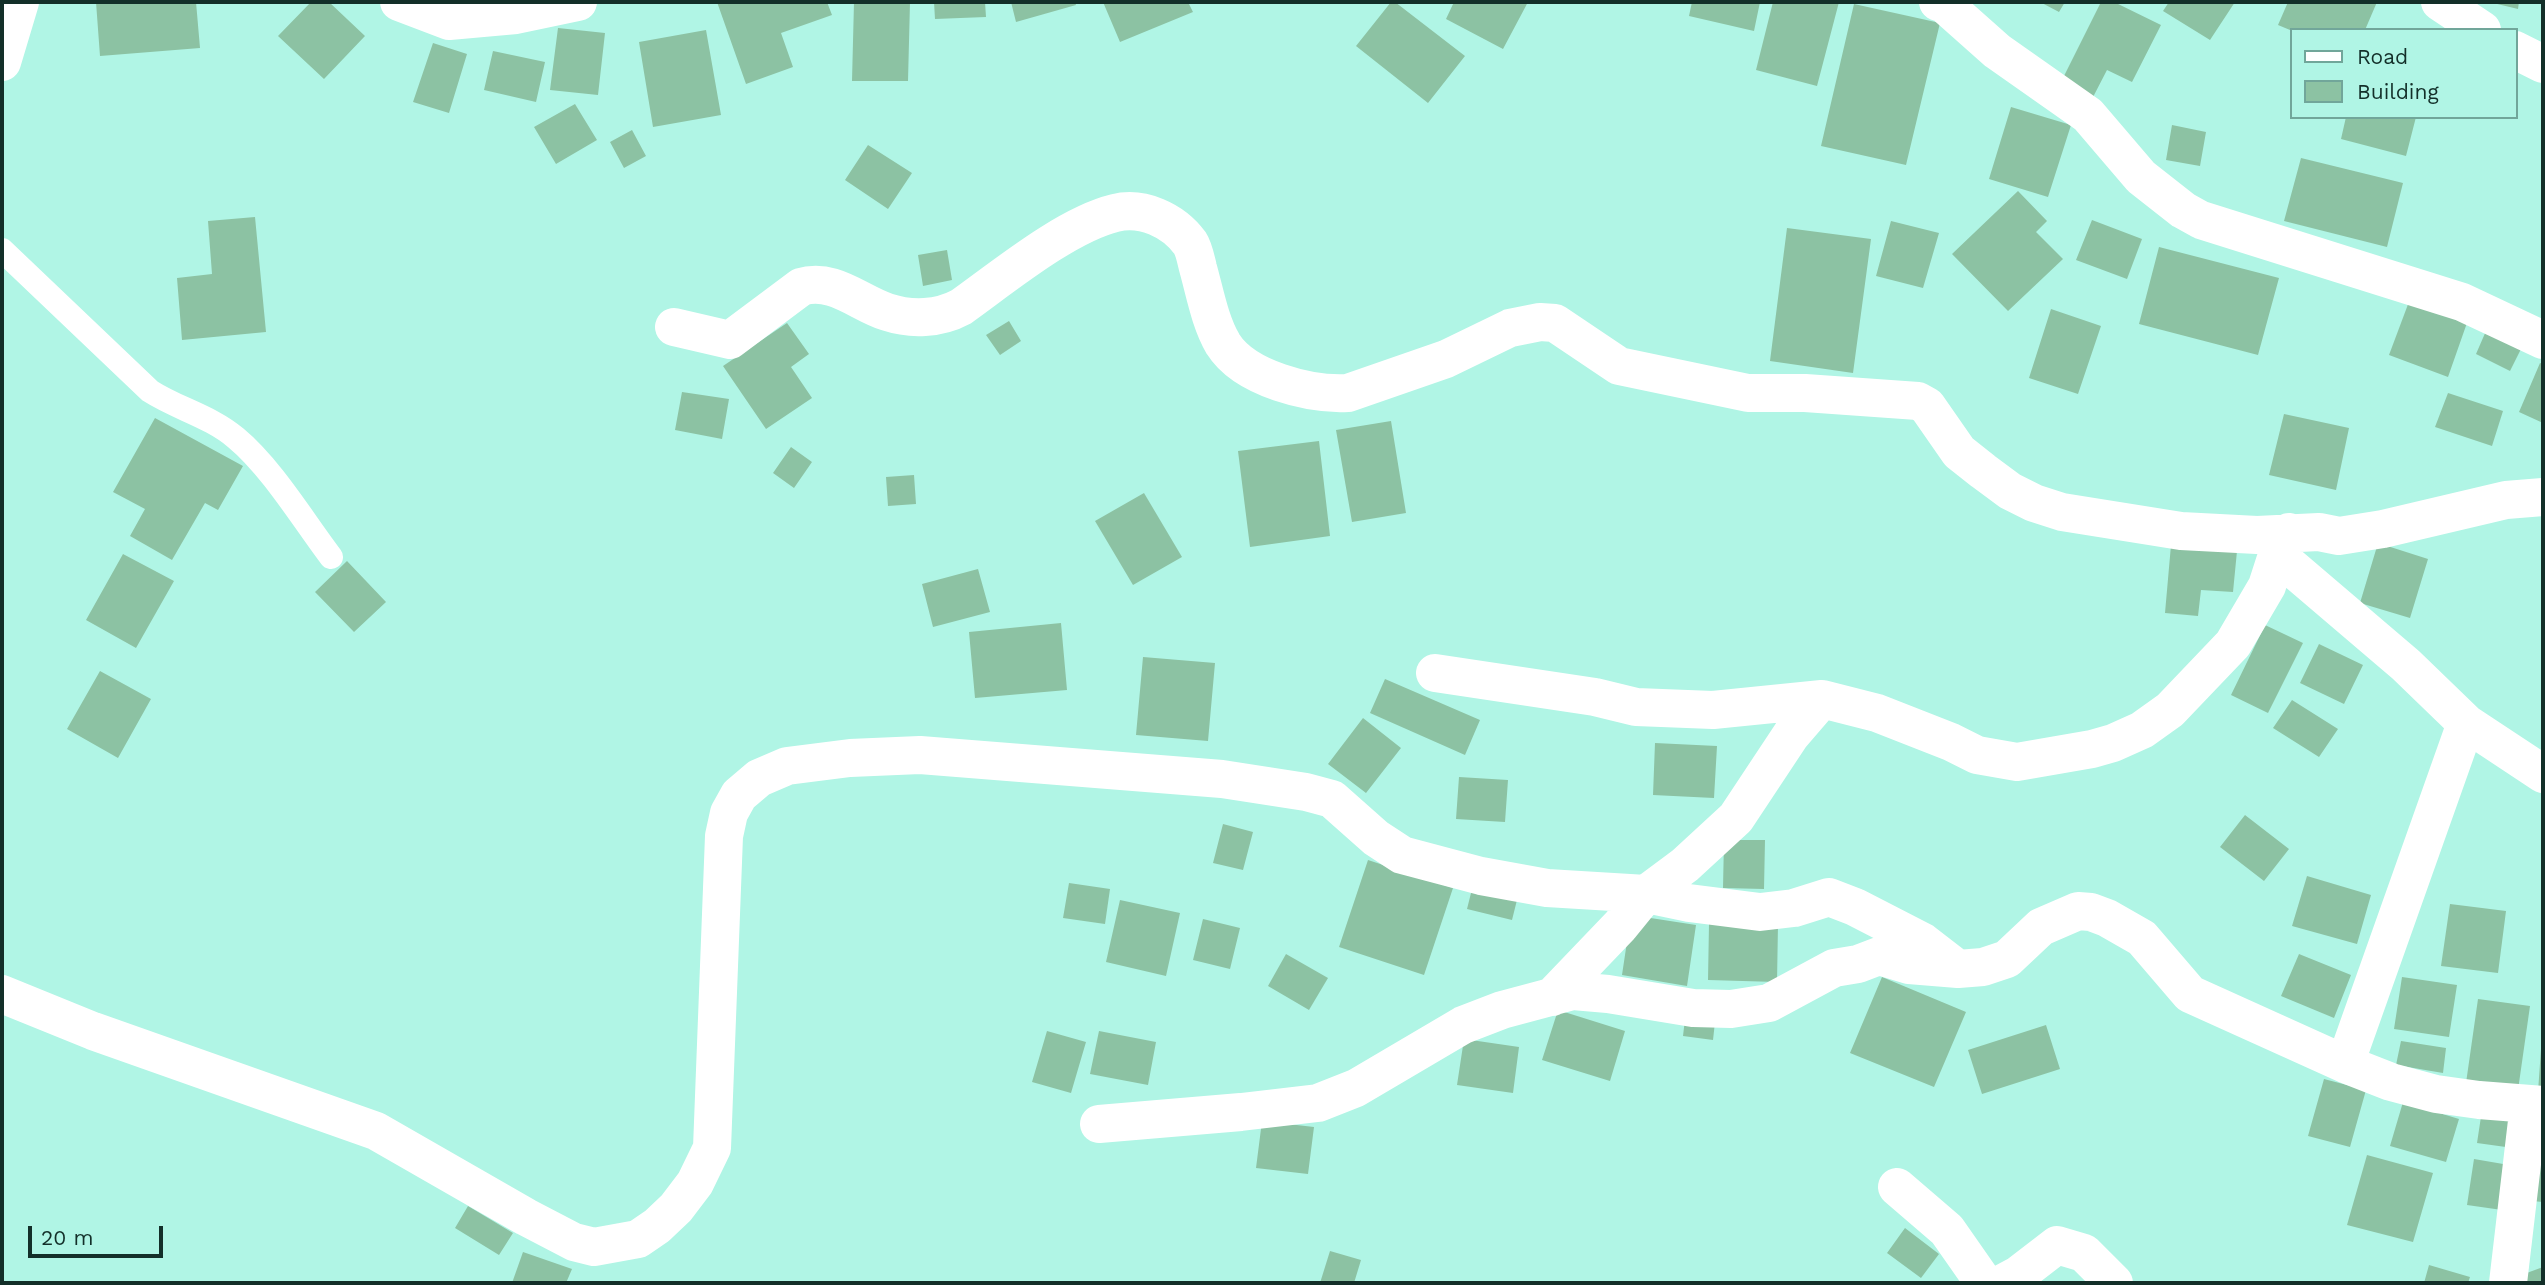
<!DOCTYPE html>
<style>
body{margin:0}
#map{position:relative;width:2545px;height:1285px;overflow:hidden;background:#b0f5e5;font-family:"Work Sans",sans-serif}
canvas{display:block}
.frame{position:absolute;inset:0;border:4px solid #132f29;pointer-events:none}
.legend{position:absolute;left:2290px;top:28px;width:228px;height:91px;box-sizing:border-box;background:#b0f5e5;border:2px solid #71a69a;margin:0;padding:9px 12px;list-style:none;font-size:21px;color:#132f29}
.legend li{display:flex;align-items:center;gap:14px;height:35px}
.legend b{width:35px;border:2px solid #71a69a}
.scale{position:absolute;left:28px;top:1226px;width:135px;height:32px;box-sizing:border-box;border:4px solid #132f29;border-top:0;padding-left:9px;font-size:21px;line-height:24px;white-space:nowrap;color:#132f29;-webkit-text-stroke:5px #b0f5e5;paint-order:stroke}
</style>
<div id="map">
<canvas width="2545" height="1285"></canvas>
<div class="frame"></div>
<ul class="legend">
<li><b style="height:9px;background:#fff"></b>Road</li>
<li><b style="height:19px;background:#8cc2a3"></b>Building</li>
</ul>
<div class="scale">20 m</div>
</div>
<script>
const ctx = document.querySelector('canvas').getContext('2d');
ctx.lineJoin = 'round';
function paint(path, color) {
  ctx.fillStyle = color;
  ctx.fill(path, 'evenodd');
}
function trace(path, color, width, dash) {
  ctx.strokeStyle = color;
  ctx.lineWidth = width;
  ctx.lineCap = dash ? 'butt' : 'round';
  ctx.setLineDash(dash || []);
  ctx.stroke(path);
}
const building = new Path2D(`
 M96,2H196L200,48L100,56Z
 M311,2H329L365,36L324,79L278,36Z
 M717,2H827L832,15L781,33L793,67L746,84Z
 M854,2H910L908,81H852Z
 M934,2H985L986,17L935,19Z
 M1011,2H1075L1076,5L1016,22Z
 M1103,2H1188L1193,12L1120,42Z
 M1391,2H1395L1465,56L1428,103L1356,46Z
 M1454,2H1528L1503,49L1446,19Z
 M1692,2H1760L1754,31L1689,16Z
 M1773,2H1839L1817,86L1756,70Z
 M2040,2H2065L2059,12Z
 M2101,2H2114L2161,25L2132,82L2107,70L2092,99L2060,84Z
 M2169,2H2235L2210,40L2163,11Z
 M2288,2H2377L2365,30H2290L2278,25Z
 M2489,2H2519L2518,9Z
 M1854,4L1940,23L1906,165L1821,146Z
 M558,28L605,33L598,95L550,90Z
 M706,30L721,115L653,127L639,42Z
 M433,43L467,54L449,113L413,102Z
 M493,51L545,62L536,102L484,90Z
 M575,104L597,140L556,164L534,127Z
 M2011,107L2071,125L2048,197L1989,179Z
 M2346,117H2416L2406,156L2341,139Z
 M2172,125L2206,132L2200,166L2166,160Z
 M632,130L646,156L624,168L610,142Z
 M868,145L912,173L888,209L845,180Z
 M2301,158L2403,183L2387,247L2284,221Z
 M2018,191L2047,221L2036,232L2063,259L2008,311L1952,254Z
 M255,217L266,332L182,340L177,278L212,274L208,221Z
 M2092,220L2142,239L2127,279L2076,260Z
 M1891,221L1939,233L1923,288L1876,276Z
 M1787,228L1871,239L1853,373L1770,361Z
 M2159,247L2279,278L2258,355L2139,324Z
 M947,250L952,280L923,286L918,255Z
 M2410,299L2468,320L2448,377L2389,355Z
 M2051,309L2101,326L2078,394L2029,378Z
 M1009,321L1021,341L1000,355L986,335Z
 M787,323L809,354L791,367L812,398L766,429L723,366Z
 M2486,331L2522,347L2510,371L2476,354Z
 M2540,363L2543,364V423L2519,412Z
 M682,392L729,399L722,439L675,430Z
 M2448,393L2503,411L2492,446L2435,427Z
 M2284,414L2349,428L2336,490L2269,475Z
 M155,418L243,466L218,510L205,503L172,560L130,536L145,509L113,492Z
 M1391,421L1406,513L1352,522L1336,430Z
 M1319,441L1330,536L1250,547L1238,451Z
 M791,447L812,462L794,488L773,473Z
 M914,475L916,504L888,506L886,477Z
 M1144,493L1182,557L1133,585L1095,521Z
 M2378,543L2428,559L2410,618L2360,603Z
 M2171,545L2237,551L2233,592L2201,590L2198,616L2165,613Z
 M123,554L174,581L136,648L86,620Z
 M347,561L386,602L354,632L315,592Z
 M978,569L990,612L933,627L922,584Z
 M1061,623L1067,690L975,698L969,632Z
 M2265,625L2303,643L2268,713L2231,695Z
 M2319,644L2363,665L2344,704L2300,683Z
 M1143,657L1215,663L1208,741L1136,735Z
 M100,671L151,699L118,758L67,729Z
 M1385,679L1480,720L1465,755L1370,713Z
 M2292,700L2338,729L2319,757L2273,728Z
 M1363,718L1401,748L1366,793L1328,764Z
 M1655,743L1717,746L1714,798L1653,795Z
 M1459,777L1508,780L1505,822L1456,819Z
 M2245,815L2289,849L2264,881L2220,847Z
 M1223,824L1253,832L1243,870L1213,863Z
 M1724,840H1765L1764,889L1723,888Z
 M1368,860L1453,888L1424,975L1339,947Z
 M2307,876L2371,895L2357,944L2292,926Z
 M1069,883L1110,889L1105,924L1063,918Z
 M1473,885L1518,896L1512,920L1467,909Z
 M1120,900L1180,913L1166,976L1106,962Z
 M2450,904L2506,911L2498,973L2441,966Z
 M1631,915L1696,925L1687,986L1622,975Z
 M1203,919L1240,928L1230,969L1193,960Z
 M1709,924H1778L1777,982L1708,980Z
 M1286,954L1328,978L1309,1010L1268,986Z
 M2299,954L2351,975L2334,1018L2281,996Z
 M1882,977L1966,1012L1934,1087L1850,1053Z
 M2402,977L2457,985L2449,1037L2394,1029Z
 M2478,999L2530,1006L2518,1090L2466,1083Z
 M1558,1010L1625,1031L1610,1081L1542,1060Z
 M1685,1019L1715,1022L1713,1040L1683,1036Z
 M2046,1025L2060,1069L1982,1094L1968,1050Z
 M1047,1031L1086,1042L1071,1093L1032,1082Z
 M1099,1031L1156,1042L1148,1085L1090,1074Z
 M1464,1039L1519,1047L1513,1093L1457,1085Z
 M2401,1041L2446,1048L2443,1073L2396,1065Z
 M2541,1049H2543V1093L2538,1092Z
 M2324,1079L2366,1090L2350,1147L2308,1136Z
 M2403,1102L2459,1119L2446,1162L2390,1146Z
 M2482,1110L2518,1116L2513,1148L2477,1143Z
 M1262,1121L1314,1127L1308,1174L1256,1168Z
 M2543,1121V1202L2532,1201Z
 M2367,1155L2433,1173L2413,1242L2347,1225Z
 M2474,1159L2509,1165L2502,1210L2467,1205Z
 M468,1206L513,1233L499,1255L455,1228Z
 M1905,1228L1939,1254L1921,1278L1887,1253Z
 M1330,1251L1361,1260L1354,1283H1320Z
 M523,1252L572,1269L566,1283H512Z
 M2429,1265L2470,1277L2468,1283H2424Z
 M2543,1267V1283H2528L2524,1274Z`);
const service = new Path2D(`
 M2,250L150,391C178,409 210,416 236,438C271,467 303,520 331,557`);
const minor = new Path2D(`
 M399,2L449,21L516,15L578,2
 M1938,2L1943,3L1997,51L2088,115L2141,177L2183,210L2201,220L2462,302L2543,340
 M2440,2L2482,30
 M2515,50L2543,64
 M2,62L20,2
 M674,327L730,340L801,287C833,277 859,303 887,312C911,320 939,319 961,307C1003,277 1066,225 1115,213C1142,206 1173,220 1190,243C1194,249 1196,260 1198,268C1205,293 1210,322 1223,344C1245,379 1310,395 1348,393L1446,359L1510,328L1540,322L1555,323L1619,366L1748,393H1805L1918,401L1927,406L1959,452L1983,471L2010,491L2034,503L2062,512L2181,531L2257,535L2319,532L2339,536L2383,529L2506,500L2543,497
 M2277,555L2406,665L2466,723L2543,774
 M1435,673L1595,697L1636,707L1713,710L1822,699L1877,713L1951,742L1977,755L2017,762L2092,749L2113,743L2142,730L2170,710L2233,644L2267,586L2277,555L2289,532
 M2,994L93,1031L376,1131L526,1217L574,1242L594,1247L638,1239L657,1226L676,1208L695,1183L712,1148L724,836L729,813L739,795L759,778L787,766L850,758L920,755L1222,779L1306,792L1332,799L1376,838L1402,855L1481,876L1547,888L1646,894L1689,903L1760,912L1794,908L1829,897L1855,907L1923,942L1958,969
 M1552,997L1620,926L1646,894L1685,865L1736,818L1791,735L1822,699
 M2345,1064L2466,723
 M1099,1124L1241,1112L1318,1103L1356,1088L1463,1025L1502,1010L1573,991L1608,994L1693,1008L1731,1009L1769,1003L1834,968L1858,964L1879,956L1909,965L1958,969L1983,967L2007,959L2041,927L2078,911L2091,912L2107,918L2142,938L2190,994L2345,1064L2391,1082L2436,1094L2479,1100L2543,1105
 M1897,1187L1947,1230L1984,1283
 M2003,1283L2018,1275L2057,1245L2084,1253L2114,1283
 M2508,1283L2529,1104`);
paint(building, '#8cc2a3');
trace(service, '#fff', 24);
trace(minor, '#fff', 38);
</script>
